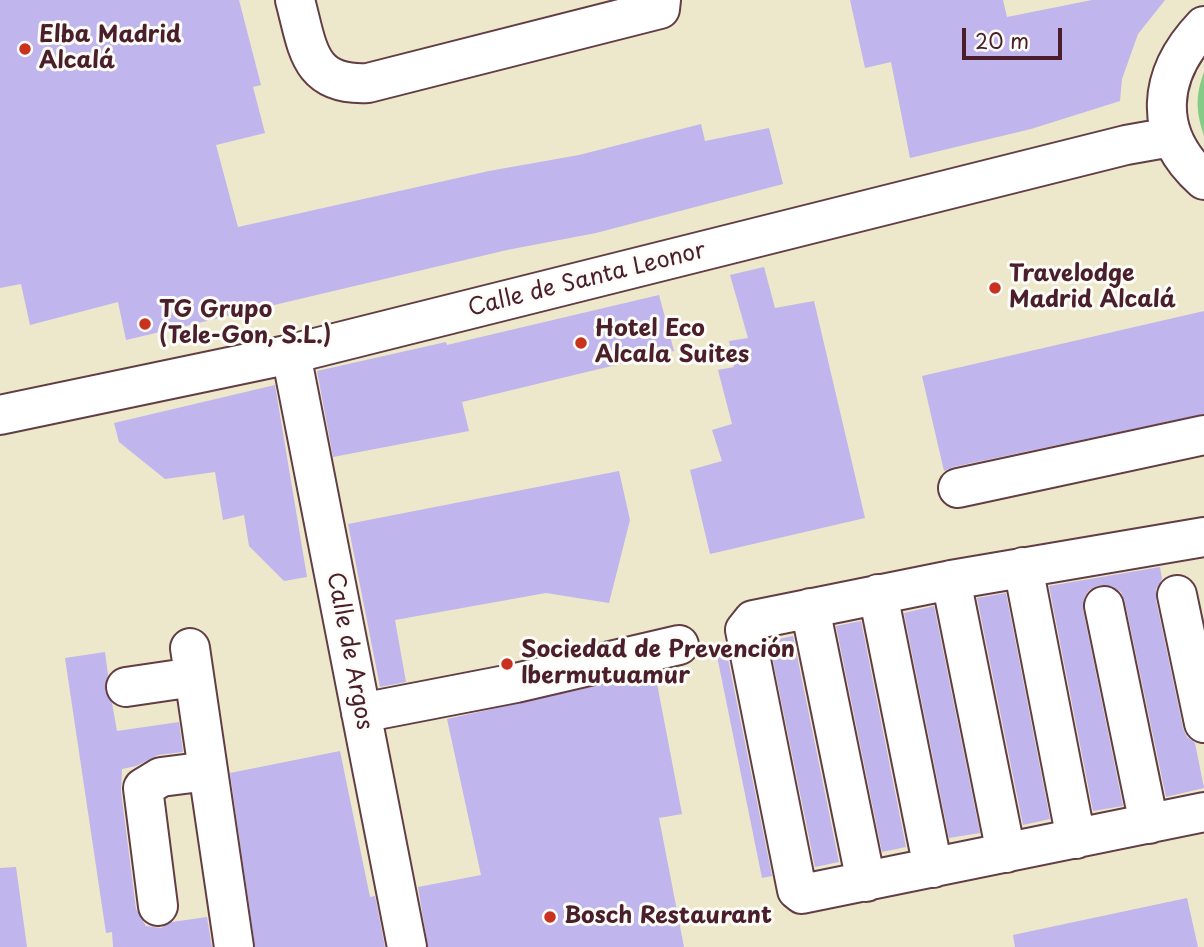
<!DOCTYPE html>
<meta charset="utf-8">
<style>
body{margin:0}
#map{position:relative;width:1204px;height:947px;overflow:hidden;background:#ede7cb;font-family:"Playpen Sans",sans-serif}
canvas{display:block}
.scale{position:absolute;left:962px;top:28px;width:100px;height:32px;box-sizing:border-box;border:4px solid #4a1f2b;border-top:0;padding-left:9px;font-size:21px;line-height:24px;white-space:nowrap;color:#4a1f2b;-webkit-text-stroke:5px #fdfcf7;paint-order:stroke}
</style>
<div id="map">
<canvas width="1204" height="947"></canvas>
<div class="scale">20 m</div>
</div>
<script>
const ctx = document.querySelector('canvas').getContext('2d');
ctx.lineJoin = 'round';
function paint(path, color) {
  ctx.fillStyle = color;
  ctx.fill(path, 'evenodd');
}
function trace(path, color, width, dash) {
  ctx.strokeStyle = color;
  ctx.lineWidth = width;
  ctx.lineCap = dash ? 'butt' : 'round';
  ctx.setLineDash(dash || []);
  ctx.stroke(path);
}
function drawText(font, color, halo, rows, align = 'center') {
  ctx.font = font + ' "Playpen Sans",sans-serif';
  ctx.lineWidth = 6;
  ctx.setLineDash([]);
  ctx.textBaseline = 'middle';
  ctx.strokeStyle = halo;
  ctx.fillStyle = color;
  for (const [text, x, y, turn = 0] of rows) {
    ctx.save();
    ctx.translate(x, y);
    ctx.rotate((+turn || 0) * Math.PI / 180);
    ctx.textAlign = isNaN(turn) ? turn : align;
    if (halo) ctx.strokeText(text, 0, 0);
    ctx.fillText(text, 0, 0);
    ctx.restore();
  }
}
const green = new Path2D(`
 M1204,72V136C1196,112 1195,96 1204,72Z`);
const building = new Path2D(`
 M0,0H239L261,85L253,87L265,133L216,145L238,227L489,171L579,155L701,124L705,141L769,128L783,184L596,233L507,250L126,340L118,302L30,325L21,284L0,288Z
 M850,0H1003L1007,17L1092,0H1165L1138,34L1122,79L1120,101L1031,129L910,158L891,62L865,68Z
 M764,267L775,308L814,301L865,518L710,554L690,470L722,461L712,430L732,424L718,370L734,367L729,341L748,338L730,275Z
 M659,295L674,351L462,402L469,431L333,457L317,371L446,342L447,345Z
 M1204,311V414L953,467L944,471L922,376Z
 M275,385L307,577L284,581L249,546L244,515L223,520L215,472L165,479L119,442L114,423Z
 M619,471L630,520L609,603L546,593L395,620L406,682L380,687L348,524Z
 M1160,567L1162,579L1156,589V600L1183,728L1187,737L1195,743L1204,788L1166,797L1125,602L1121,592L1111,586L1099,585L1089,590L1084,598L1083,610L1123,806L1093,811L1049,586Z
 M1006,593L1050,819L1023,825L977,598Z
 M934,606L980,833L949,838L904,613Z
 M861,621L906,847L882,852L836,626Z
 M793,636L839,862L815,867L769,641Z
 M726,649L772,876L762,878L716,651Z
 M105,652L108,675L105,691L112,703L117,731L179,722L183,752L158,755L136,766L122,769L121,791L136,909L146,926L161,928L172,922L207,917L212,947H113L112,932L106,933L65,658Z
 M655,673L682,814L659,818L684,947H428L418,887L481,875L447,719Z
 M340,751L370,897L375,896L385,947H255L230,773Z
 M16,867L27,947H0V868Z
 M1187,898L1198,947H1015L1013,935Z`);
const minor = new Path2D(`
 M295,0C308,48 308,86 368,83L660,9L661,0
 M1204,26C1158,74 1151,133 1204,180
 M291,354L407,947
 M0,415L291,354L1126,145L1171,137
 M958,488L1204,435
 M1204,537L951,580L753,620L745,630L797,890L802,894L1204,812
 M1023,567L1076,839
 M951,580L1006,853
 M878,594L933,868
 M1177,595L1204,723
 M1104,606L1149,824
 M810,608L866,882
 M190,648L234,947
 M126,687L194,677
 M361,713L516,683L679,645
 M158,906L143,788L161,777L208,771`);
const markers = [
 [25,49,7,"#c8321e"],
 [995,288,7,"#c8321e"],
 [145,324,7,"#c8321e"],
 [581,343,7,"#c8321e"],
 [507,664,7,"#c8321e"],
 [550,917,7,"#c8321e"]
];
const poiNames = [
 ["Elba Madrid",39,36],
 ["Alcalá",39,62],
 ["Travelodge",1009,275],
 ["Madrid Alcalá",1009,301],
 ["TG Grupo",159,311],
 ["(Tele-Gon, S.L.)",159,337],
 ["Hotel Eco",595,330],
 ["Alcala Suites",595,356],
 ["Sociedad de Prevención",521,651],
 ["Ibermutuamur",521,677],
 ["Bosch Restaurant",564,917]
];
const streetNames = [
 ["Calle de Santa Leonor",587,280,-14],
 ["Calle de Argos",349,651,79]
];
paint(green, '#83cb87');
paint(building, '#c0b5ec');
trace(minor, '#623d43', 42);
trace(minor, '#fff', 38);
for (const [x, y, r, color] of markers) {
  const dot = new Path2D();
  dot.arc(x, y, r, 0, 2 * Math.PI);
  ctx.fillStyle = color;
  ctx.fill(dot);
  trace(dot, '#fdfcf7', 2.5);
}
drawText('bold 23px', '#4a1f2b', '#fdfcf7', poiNames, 'left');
drawText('23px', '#4a1f2b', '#fdfcf7', streetNames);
</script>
